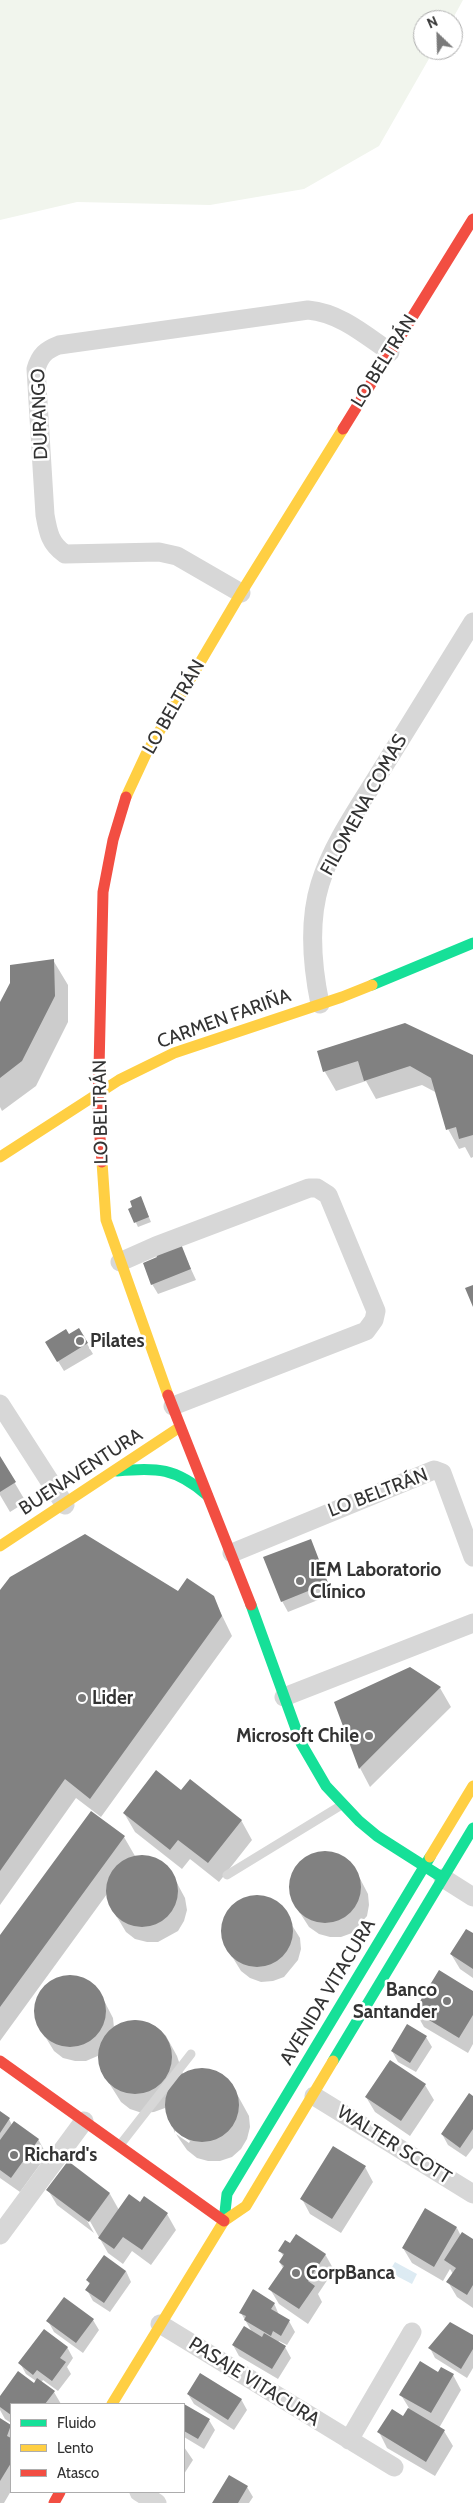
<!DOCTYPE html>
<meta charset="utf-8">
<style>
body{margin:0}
#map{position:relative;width:473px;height:2503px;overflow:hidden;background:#fff;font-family:Cabin,sans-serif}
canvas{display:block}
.legend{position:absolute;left:10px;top:2403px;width:175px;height:90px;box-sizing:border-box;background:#fff;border:1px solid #adadad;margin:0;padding:6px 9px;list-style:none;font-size:15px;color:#333}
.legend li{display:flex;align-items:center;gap:10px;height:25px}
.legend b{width:25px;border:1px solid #adadad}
.north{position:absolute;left:413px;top:10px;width:50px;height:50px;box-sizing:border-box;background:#fff;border:1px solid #adadad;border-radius:50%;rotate:336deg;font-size:14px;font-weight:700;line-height:20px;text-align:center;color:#333}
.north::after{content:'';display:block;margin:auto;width:18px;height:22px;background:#7a7a7a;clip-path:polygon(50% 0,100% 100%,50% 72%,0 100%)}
</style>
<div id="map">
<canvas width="473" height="2503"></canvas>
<ul class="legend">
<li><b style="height:6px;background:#16e098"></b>Fluido</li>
<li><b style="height:6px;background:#ffcf43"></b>Lento</li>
<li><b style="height:6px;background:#f24e42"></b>Atasco</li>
</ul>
<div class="north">N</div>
</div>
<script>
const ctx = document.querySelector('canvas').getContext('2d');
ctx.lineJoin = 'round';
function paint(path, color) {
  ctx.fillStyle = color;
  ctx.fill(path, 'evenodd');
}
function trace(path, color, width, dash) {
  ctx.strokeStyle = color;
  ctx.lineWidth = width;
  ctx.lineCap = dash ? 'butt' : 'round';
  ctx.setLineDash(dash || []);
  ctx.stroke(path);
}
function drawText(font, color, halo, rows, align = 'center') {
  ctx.font = font + ' Cabin,sans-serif';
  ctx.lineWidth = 5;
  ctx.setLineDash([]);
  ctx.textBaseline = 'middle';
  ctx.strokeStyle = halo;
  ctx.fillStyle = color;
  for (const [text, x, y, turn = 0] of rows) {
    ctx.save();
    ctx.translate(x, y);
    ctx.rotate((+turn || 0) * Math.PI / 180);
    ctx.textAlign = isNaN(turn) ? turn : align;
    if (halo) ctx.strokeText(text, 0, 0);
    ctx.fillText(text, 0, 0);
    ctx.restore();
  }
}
const green = new Path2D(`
 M0,0H463L452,20H423V50H434L379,146L304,189L210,205L77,202L0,220Z`);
const water = new Path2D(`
 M395,2262L417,2274L412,2284L389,2272Z`);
const shadow = new Path2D(`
 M53,960L68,985V1022L36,1086L2,1111L0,1107V1005Z
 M318,1052L473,1057V1157L471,1158L465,1147L459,1149L448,1129L437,1093L422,1085L376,1099L366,1081L336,1091L325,1072Z
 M143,1203L151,1222L138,1227L130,1210Z
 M180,1245L196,1280L158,1294L152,1284L159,1258Z
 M79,1330L93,1354L64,1371L53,1353L69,1335Z
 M0,1458L26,1502L10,1512L0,1495Z
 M310,1540L333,1594L288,1612L282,1601Z
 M0,1592L179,1593L213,1597L232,1636L101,1817L76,1798L0,1905Z
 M440,1688L451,1707L370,1787L360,1768Z
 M181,1792L241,1820L252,1840L219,1882L190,1859L182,1869L135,1832L124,1813Z
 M124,1837L135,1856L134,1858L142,1857L164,1864L171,1872L185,1898L187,1910L184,1921L178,1931L158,1942H147L135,1939L126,1932L120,1922L110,1906L107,1894L0,2041V1937Z
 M325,1852L347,1859L354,1867L368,1894L369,1905L367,1916L352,1933L341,1937H330L319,1934L309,1927L293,1902L290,1890L291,1879L296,1868L304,1859L314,1854Z
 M257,1896L268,1898L278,1903L300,1938L301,1949L298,1960L284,1977L273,1981L261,1982L250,1978L241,1971L225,1945L222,1934L223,1923L227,1912L235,1903L245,1898Z
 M473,1934V1978L460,1969L451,1954Z
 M70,1976L81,1977L91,1983L99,1991L113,2018L114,2028L124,2022L136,2020L147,2022L158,2028L166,2036L177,2056L183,2074L202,2069L213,2070L224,2076L232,2085L249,2116L250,2127L247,2139L241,2149L232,2157L220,2161H208L197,2158L187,2150L180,2140L176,2134L189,2143L190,2141L175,2130V2133L165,2108L154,2112L142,2113L130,2109L121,2102L102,2072L100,2055L86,2061H75L63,2058L54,2051L38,2025L35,2014L36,2002L41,1992L48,1983L59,1978Z
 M473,1992V2044L468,2053L424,2027L415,2011Z
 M426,2037L432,2047L416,2072L398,2062L392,2051Z
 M425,2085L434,2100L410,2136L375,2112L366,2097Z
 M473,2098V2148L466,2157L448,2145L442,2134Z
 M0,2113L9,2119L12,2125L38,2139L47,2155L20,2192L0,2178Z
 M365,2167L373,2182L341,2233L310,2214L302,2199Z
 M48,2190L110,2194L119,2210L140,2204L144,2198L167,2214L176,2230L151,2265L132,2251L123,2264L108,2253L87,2216L85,2217L94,2233L57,2205Z
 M457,2228L461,2236L473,2241V2308L457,2297L448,2282L453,2274L450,2269L443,2281L412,2263L403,2248Z
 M280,2251L325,2254L334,2270L318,2294L322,2302L308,2324L279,2304L270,2289L283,2268L280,2263L284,2257Z
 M126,2271L131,2282L110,2312L93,2301L87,2290L90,2285L87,2280Z
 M274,2303L279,2315L289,2321L295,2332L287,2345L279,2341L278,2343L285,2347L291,2358L278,2379L239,2356L233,2345L252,2332L241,2313Z
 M93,2320L99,2330L83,2353L54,2332L48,2321Z
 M473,2337V2368L467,2378L435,2358L430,2348Z
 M67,2347L73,2358L67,2367L71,2374L58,2391L43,2380L41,2383L54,2392L61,2404H11V2423L5,2419L0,2410V2398L34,2384L36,2381L26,2374L20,2363Z
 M439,2373L453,2375L461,2390L439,2428L444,2431L453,2446L435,2476L387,2448L379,2432L403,2417L409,2408L401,2395Z
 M188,2394L241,2399L247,2410L234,2430L194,2404Z
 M184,2406L209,2420L215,2430L204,2449L184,2437Z
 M0,2419L11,2427V2491L4,2503H0Z
 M184,2447L193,2460L184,2474Z
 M247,2487L253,2497L249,2503H214Z`);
const building = new Path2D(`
 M54,959L55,996L22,1061L0,1078V1002L10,983V965Z
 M405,1023L473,1055V1135L459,1139L456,1127L446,1130L431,1078L410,1066L364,1081L358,1061L323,1072L317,1051Z
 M141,1196L149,1217L134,1223L128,1209L132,1207L130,1201Z
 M181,1244L191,1269L151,1285L143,1263L157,1257L155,1254Z
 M473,1285V1307L465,1288Z
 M79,1328L88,1343L57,1362L45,1342L66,1329L69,1334Z
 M0,1456L16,1482L0,1492Z
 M85,1534L178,1591L187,1578L214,1596L222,1616L90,1799L65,1779L0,1871V1590L10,1577Z
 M311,1539L328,1583L281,1602L263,1557Z
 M410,1667L441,1687L359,1769L334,1702Z
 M156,1770L181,1790L190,1779L242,1820L208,1863L178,1840L170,1850L123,1813Z
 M91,1811L125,1836L0,2007V1935Z
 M289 1887a36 36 0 1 1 72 0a36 36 0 1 1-72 0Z
 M106 1891a36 36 0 1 1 72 0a36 36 0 1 1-72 0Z
 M221 1931a36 36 0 1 1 72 0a36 36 0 1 1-72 0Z
 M466,1929L473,1933V1969L450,1954Z
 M439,1970L473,1991V2015L459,2038L414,2011Z
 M34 2011a36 36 0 1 1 72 0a36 36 0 1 1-72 0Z
 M98 2057a37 37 0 1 1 74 0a37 37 0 1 1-74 0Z
 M407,2024L427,2036L410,2063L391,2051Z
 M390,2060L426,2084L401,2121L365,2097Z
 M165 2105a37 37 0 1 1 74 0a37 37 0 1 1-74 0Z
 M469,2093L473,2096V2129L460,2148L441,2134Z
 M0,2111L10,2118L0,2133Z
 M14,2121L39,2139L11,2178L0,2170V2140Z
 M333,2146L366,2166L332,2219L300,2199Z
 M68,2161L110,2193L89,2222L46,2190Z
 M129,2194L140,2202L144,2196L168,2213L142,2250L123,2237L114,2249L98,2238Z
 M425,2208L457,2227L434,2267L402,2248Z
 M462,2232L473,2239V2285L467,2295L446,2282L456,2268L444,2260Z
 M296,2234L326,2254L308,2281L315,2286L299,2309L268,2289L284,2266L279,2262L284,2254L278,2251L285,2240L290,2243Z
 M104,2255L126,2271L104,2303L85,2290L90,2283L86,2280Z
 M253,2289L275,2303L271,2309L290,2320L281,2336L273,2331L271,2336L244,2320L246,2316L239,2313Z
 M64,2297L94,2319L76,2343L46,2321Z
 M450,2322L473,2335V2349L461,2369L428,2348Z
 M244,2326L262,2337L264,2333L286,2346L272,2369L232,2345Z
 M44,2329L68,2347L60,2358L66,2362L52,2381L37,2370L33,2375L18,2363Z
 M420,2361L438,2372L441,2367L454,2374L431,2413L399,2395Z
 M18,2371L34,2383L37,2378L55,2391L45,2404H11V2415L0,2407V2396Z
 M200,2373L242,2399L228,2420L187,2394Z
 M184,2404L210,2419L198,2439L184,2431Z
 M408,2408L445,2430L426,2462L377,2432L392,2409L403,2416Z
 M0,2418L11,2425L7,2436L11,2438V2463L0,2481Z
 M229,2475L248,2486L238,2503H212Z`);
const lane = new Path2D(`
 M227,1875L340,1806
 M120,2145L191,2054`);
const street = new Path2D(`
 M241,593L177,556L159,552L65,554C50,544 48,532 45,515L36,369C40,355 46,350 59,345L308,310C340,313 364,334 390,352
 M320,1004C312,965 308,923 320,884C332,845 358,808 379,774C410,723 442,673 473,622
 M120,1262L156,1246L309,1188H317L328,1195L376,1311L374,1320L366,1331L173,1406
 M0,1404L65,1505
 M232,1553L434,1470L442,1473L473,1557
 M284,1697L473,1623
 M443,1878L473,1897
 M314,2096L473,2194
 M0,2235L84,2121
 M160,2324L394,2467
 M349,2440L412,2332
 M139,2492L157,2503`);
const fast = new Path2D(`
 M372,985L473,943
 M117,1471C157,1467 176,1468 207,1495
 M251,1605L301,1743L326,1786L359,1821L377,1836L443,1878
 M333,2061L473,1828
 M224,2221L227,2194L430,1857`);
const slow = new Path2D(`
 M126,797L146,754L241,593L343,429
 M0,1157L119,1080L174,1053L342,997L372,985
 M102,1162L106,1220L168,1395
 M0,1546L180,1427
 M430,1857L473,1786
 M112,2404L224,2221L246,2206L333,2061`);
const jam = new Path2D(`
 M343,429L473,219
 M102,1162L98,1113L103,892L113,840L126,797
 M168,1395L251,1605
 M0,2061L224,2221
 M54,2503L60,2492`);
const markers = [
 [80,1341,5,"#7a7a7a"],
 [300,1581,5,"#7a7a7a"],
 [82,1698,5,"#7a7a7a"],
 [369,1736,5,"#7a7a7a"],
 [447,2001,5,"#7a7a7a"],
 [14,2155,5,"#7a7a7a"],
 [296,2273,5,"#7a7a7a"]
];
const streetNames = [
 ["LO BELTRÁN",384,361,-58],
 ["DURANGO",40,414,-92],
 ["LO BELTRÁN",174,707,-60],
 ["FILOMENA COMAS",364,805,-61],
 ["CARMEN FARIÑA",224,1019,-20],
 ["LO BELTRÁN",101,1112,-91],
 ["BUENAVENTURA",81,1472,-33],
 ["LO BELTRÁN",378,1493,-21],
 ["AVENIDA VITACURA",328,1992,-59],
 ["WALTER SCOTT",394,2145,32],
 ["PASAJE VITACURA",254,2382,32]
];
const poiNames = [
 ["Pilates",90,1341],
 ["IEM Laboratorio",310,1570],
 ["Clínico",310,1592],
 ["Lider",92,1698],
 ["Microsoft Chile",359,1736,"right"],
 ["Banco",437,1990,"right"],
 ["Santander",437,2012,"right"],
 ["Richard's",24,2155],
 ["CorpBanca",306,2273]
];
paint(green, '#f1f5ed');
paint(water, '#ddebf3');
paint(shadow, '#0003');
paint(building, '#818181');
trace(lane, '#d7d7d7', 9);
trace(street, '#d7d7d7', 19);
trace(fast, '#16e098', 11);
trace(slow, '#ffcf43', 11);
trace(jam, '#f24e42', 11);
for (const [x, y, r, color] of markers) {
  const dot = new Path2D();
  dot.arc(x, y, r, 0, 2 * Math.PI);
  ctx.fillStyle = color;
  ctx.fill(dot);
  trace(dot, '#fff', 2);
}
drawText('19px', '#333', '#fff', streetNames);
drawText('bold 19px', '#333', '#fff', poiNames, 'left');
</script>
